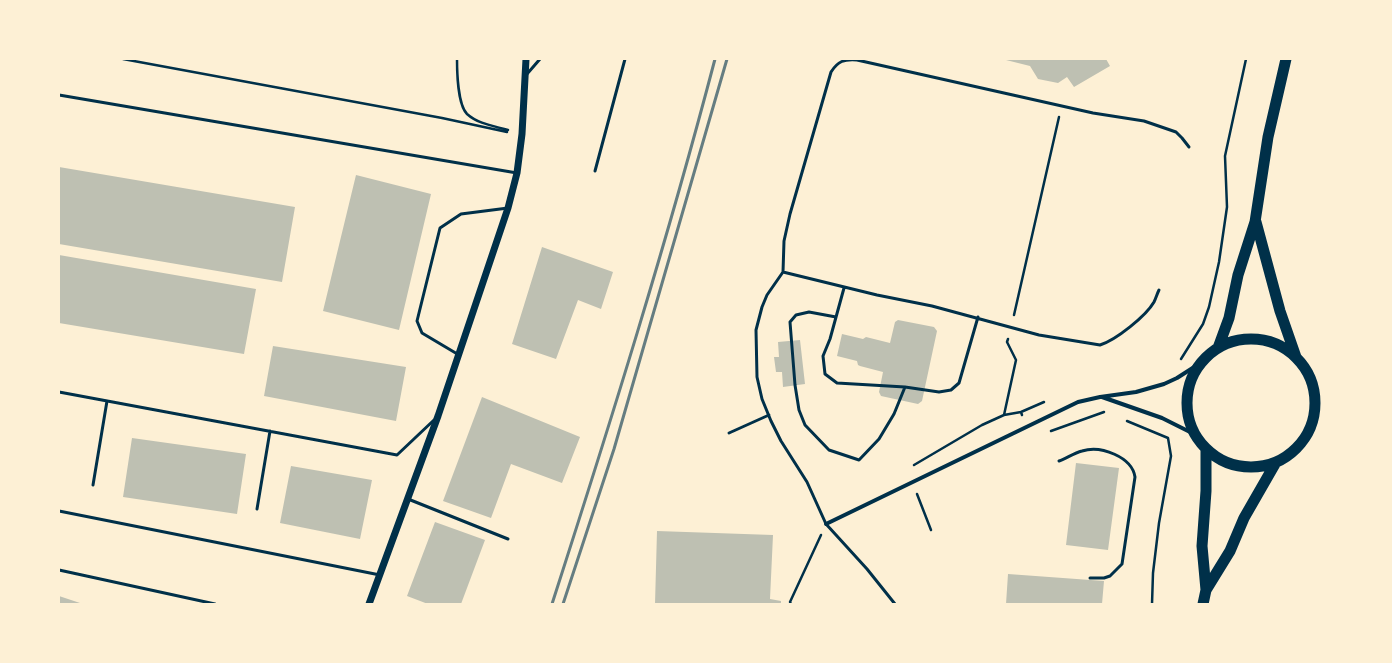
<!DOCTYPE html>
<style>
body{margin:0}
#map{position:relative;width:1392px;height:663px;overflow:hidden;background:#fdf0d5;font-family:Karla,sans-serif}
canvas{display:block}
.frame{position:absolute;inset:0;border:60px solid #fdf0d5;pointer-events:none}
</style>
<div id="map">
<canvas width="1392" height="663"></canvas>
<div class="frame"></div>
</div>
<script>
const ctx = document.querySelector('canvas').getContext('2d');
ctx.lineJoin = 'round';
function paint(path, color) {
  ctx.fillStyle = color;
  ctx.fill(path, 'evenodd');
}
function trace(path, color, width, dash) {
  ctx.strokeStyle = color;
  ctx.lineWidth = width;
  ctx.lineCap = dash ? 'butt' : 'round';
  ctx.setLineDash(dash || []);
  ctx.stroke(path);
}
const building = new Path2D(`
 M1002,59H1106L1110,66L1074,87L1067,77L1058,83L1038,79L1030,66Z
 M59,167L295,207L282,282L59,244Z
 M356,175L431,194L399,330L323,311Z
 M542,247L613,272L601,309L578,300L556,359L512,344Z
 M59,255L256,289L244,354L59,323Z
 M898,320L934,327L937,331L922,401L918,404L881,396L879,392L883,372L860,366L858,365L857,361L837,356L842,334L863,339L866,337L890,343L895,322Z
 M800,340L805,384L783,387L782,372H776L774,357H779L778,342Z
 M273,346L406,367L396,421L264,396Z
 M482,397L580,437L562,483L511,464L491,518L443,501Z
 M132,438L246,454L237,514L123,497Z
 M1076,463L1119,468L1108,550L1066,545Z
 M291,466L372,480L360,539L280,523Z
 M435,522L485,540L461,604H428L407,596Z
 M657,531L773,535L770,599L781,601V604H655Z
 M1008,574L1104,581L1102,604H1006Z
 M59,596L83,604H59Z`);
const path = new Path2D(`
 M123,59L442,118L507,132
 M457,59C457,72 458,105 467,114C478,124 494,126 508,130
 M1014,315L1059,117
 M1008,339L1007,342L1016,360L1004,415L1021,412L1022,415
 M1181,359L1203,324L1209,307L1219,262L1227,207L1225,156L1246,59
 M1021,412L1044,402
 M1127,421L1168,438
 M1051,431L1104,412
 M914,465L982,425L1004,415
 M917,494L931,530
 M791,604L790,602L821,535
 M1152,604L1153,573L1159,523L1171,456L1168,438`);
const service = new Path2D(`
 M527,74L540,59
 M59,95L517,173
 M595,171L625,59
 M783,272L877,295L932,306L1039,335L1100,345C1116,340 1146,316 1154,302C1156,298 1157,294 1159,290
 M844,288L830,339L823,356L825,374L837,383L905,387
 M836,317L809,312L796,315L790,322L795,385L799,410L805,425L829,450L859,460L879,439L894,414L905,387L939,392L951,390L959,383L978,317
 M459,355L422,333L417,321L440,228L461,214L508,208
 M59,392L397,455L434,420
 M729,433L769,415
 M1059,461C1067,458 1074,453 1082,451C1101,445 1132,457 1135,477L1122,564L1110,576L1104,578H1090
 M93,485L107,401
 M408,499L508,539
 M257,509L270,431
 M59,511L380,575
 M59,570L215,604
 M895,604L867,569L826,524L807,482L781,441L771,421L762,399L757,377L756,330L762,307L767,295L783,272L784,241L790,214L831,72C838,61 844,59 857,60L1093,113L1144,121L1176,132L1182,138L1189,147`);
const minor = new Path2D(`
 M1102,397L1162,418L1194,434
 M826,524L1078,402L1100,397L1136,392L1164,384L1177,378L1202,362`);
const tertiary = new Path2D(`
 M369,604L438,416L508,208L517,173L522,134L526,59`);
const trunk = new Path2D(`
 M1256,222L1280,311L1296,357
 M1187 403a64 64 0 1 1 128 0a64 64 0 1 1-128 0Z
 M1218,348L1229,318L1238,275L1255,222L1268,137L1286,59
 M1206,590L1230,551L1244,518L1275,464
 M1203,604L1206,590L1202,546L1206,491V449`);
const rail = new Path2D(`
 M552,604C610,424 667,242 715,59
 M563,604L614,449L727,59`);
paint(building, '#bec0b2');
trace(path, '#003049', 2.5);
trace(service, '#003049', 3);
trace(minor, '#003049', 4);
trace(tertiary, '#003049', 7);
trace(trunk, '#003049', 11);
trace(rail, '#657d81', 3);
</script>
